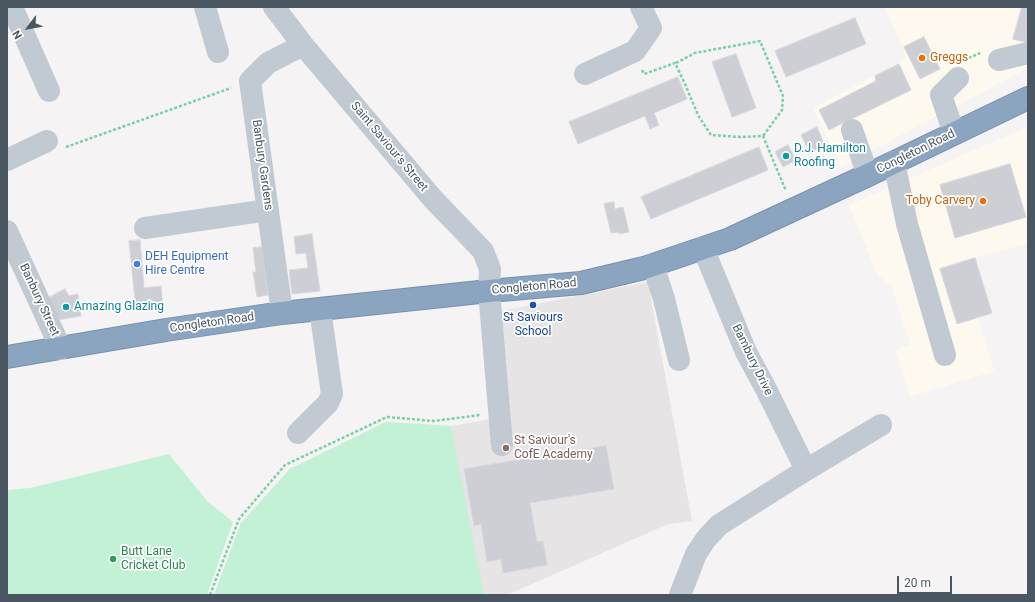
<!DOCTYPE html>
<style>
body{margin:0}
#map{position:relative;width:1035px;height:602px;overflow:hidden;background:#f5f3f3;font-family:Roboto,sans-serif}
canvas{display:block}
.frame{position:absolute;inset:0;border:8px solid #4a5661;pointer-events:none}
.north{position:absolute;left:8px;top:8px;width:40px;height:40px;-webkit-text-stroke:3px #fff;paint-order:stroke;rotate:238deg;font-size:11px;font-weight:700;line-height:16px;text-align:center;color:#4a5661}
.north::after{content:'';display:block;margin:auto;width:14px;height:18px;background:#4a5661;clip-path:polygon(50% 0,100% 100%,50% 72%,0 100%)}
.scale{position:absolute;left:897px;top:576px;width:55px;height:18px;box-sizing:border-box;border:2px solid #4a5661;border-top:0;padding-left:5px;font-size:12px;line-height:14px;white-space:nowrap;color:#4a5661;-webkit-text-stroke:3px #fff;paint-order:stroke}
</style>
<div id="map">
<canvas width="1035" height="602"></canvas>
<div class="frame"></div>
<div class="north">N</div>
<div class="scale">20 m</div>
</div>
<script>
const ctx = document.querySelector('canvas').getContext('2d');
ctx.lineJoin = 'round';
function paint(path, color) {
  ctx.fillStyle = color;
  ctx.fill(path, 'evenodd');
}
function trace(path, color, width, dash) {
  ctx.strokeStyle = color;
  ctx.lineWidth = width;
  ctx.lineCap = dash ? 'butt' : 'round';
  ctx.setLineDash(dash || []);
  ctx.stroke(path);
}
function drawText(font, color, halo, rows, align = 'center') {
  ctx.font = font + ' Roboto,sans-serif';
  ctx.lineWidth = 3.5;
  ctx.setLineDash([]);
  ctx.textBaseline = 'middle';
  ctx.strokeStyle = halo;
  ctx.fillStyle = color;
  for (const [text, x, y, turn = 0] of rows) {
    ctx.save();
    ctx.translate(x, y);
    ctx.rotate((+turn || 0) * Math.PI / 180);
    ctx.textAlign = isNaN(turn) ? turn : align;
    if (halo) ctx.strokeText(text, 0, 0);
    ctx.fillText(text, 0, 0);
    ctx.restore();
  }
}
const commercial = new Path2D(`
 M885,7H1028V68L841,167L813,108L900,62L906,56Z
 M1027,127L1028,243L975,258L992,313L978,318L994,371L910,397L895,351L910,344L891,285L878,276L849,205Z`);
const education = new Path2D(`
 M648,282L692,521L668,524L507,595H214L241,523L290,469L386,422L451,426L490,419L481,315Z`);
const green = new Path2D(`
 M386,422L451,426L484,595H214L241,523L290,469Z
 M169,454L207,501L233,522L207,595H7V490L30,488Z`);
const building = new Path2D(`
 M1022,7H1028V43L1013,39Z
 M855,18L866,44L786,77L775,51Z
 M924,37L940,69L920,79L904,47Z
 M736,54L756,108L732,117L712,62Z
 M899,64L911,90L829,130L819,110L876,81L875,76Z
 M678,77L687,99L654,113L659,125L650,129L645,116L578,144L569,122Z
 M817,127L825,146L810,153L801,135Z
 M788,145L796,160L783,167L775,152Z
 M759,147L768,170L651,219L641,197Z
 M1010,164L1026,217L955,238L940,185Z
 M614,202L615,209L623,207L629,232L619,234V232L611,233L604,204Z
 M312,234L320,291L292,294L289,270L308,268L306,253L296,254L294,237Z
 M140,240L144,288L161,286L163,308L136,310L129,241Z
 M262,247L268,295L257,297L253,272H256L253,248Z
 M975,258L992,313L957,324L940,269Z
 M65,289L69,296L78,294L81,316L58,320L48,298Z
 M606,446L614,489L530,503L537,542L543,541L547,565L503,573L501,559L487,562L481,524L474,526L464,469Z`);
const path = new Path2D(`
 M964,60L980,53
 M676,63L695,53L760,41L783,96L782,110L763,136
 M642,70L644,74L675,63L685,84L698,115L711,135L740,137L763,136L786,191
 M66,147L231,88
 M210,595L239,519L285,465L387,417L434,421L480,415`);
const minor = new Path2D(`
 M12,7L49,91
 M205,7L218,52
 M274,7L303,45L433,199L483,251L490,269L489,291L502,445
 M999,60L1028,53
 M585,74L635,51L651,28L641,7
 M852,130L868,175
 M954,133L941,95L958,78
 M7,160L47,141
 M894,162L907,224L945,355
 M145,228L268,210
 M7,231L61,349
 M653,265L664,299L679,360
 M282,313L250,81L268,63L303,45
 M298,433L328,403L332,394L320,309
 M806,470L881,425
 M680,595L696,554L706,539L719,525L806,470L766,389L746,352L703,248`);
const highway = new Path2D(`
 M7,357L166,330L282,313L489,291L581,283L644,268L730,239L868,175L1028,98`);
const markers = [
 [922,58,4,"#e8710a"],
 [786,156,4,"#0f9aa8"],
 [983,201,4,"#e8710a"],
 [137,264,4,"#3f7fe0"],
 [533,305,4,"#1a4fb4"],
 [66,307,4,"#0f9aa8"],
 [506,448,4,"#8d6e63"],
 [113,559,4,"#2e9e5b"]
];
const foodNames = [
 ["Greggs",930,58],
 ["Toby Carvery",975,201,"right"]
];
const streetNames = [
 ["Saint Saviour's Street",389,147,50],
 ["Congleton Road",916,152,-26],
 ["Banbury Gardens",262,165,82],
 ["Congleton Road",534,287,-5],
 ["Banbury Street",39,300,65],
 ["Congleton Road",212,323,-8],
 ["Bambury Drive",752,360,64]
];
const cultureNames = [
 ["D.J. Hamilton",794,149],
 ["Roofing",794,163],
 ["Amazing Glazing",74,307]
];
const shopNames = [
 ["DEH Equipment",145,257],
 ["Hire Centre",145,271]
];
const transitNames = [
 ["St Saviours",533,318],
 ["School",533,332]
];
const educationNames = [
 ["St Saviour's",514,441],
 ["CofE Academy",514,455]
];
const leisureNames = [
 ["Butt Lane",121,552],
 ["Cricket Club",121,566]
];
paint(commercial, '#fdf9ef');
paint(education, '#e6e4e5');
paint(green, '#c3f1d5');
paint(building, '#cdcfd5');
trace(building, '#d7d9de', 1);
trace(highway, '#7690ad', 24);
trace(path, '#7ad0a6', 2.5, [3, 2]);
trace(minor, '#c1cad2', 22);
trace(highway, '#8ba5c1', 22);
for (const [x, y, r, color] of markers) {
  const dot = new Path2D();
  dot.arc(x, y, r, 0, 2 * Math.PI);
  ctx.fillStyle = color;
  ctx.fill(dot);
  trace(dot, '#fff', 1.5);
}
drawText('12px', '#c56008', '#fff', foodNames, 'left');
drawText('12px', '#4a5661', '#fff', streetNames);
drawText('12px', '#0d838f', '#fff', cultureNames, 'left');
drawText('12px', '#366cbe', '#fff', shopNames, 'left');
drawText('12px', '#164399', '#fff', transitNames);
drawText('12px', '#785e54', '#fff', educationNames, 'left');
drawText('12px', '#27864d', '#fff', leisureNames, 'left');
</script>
